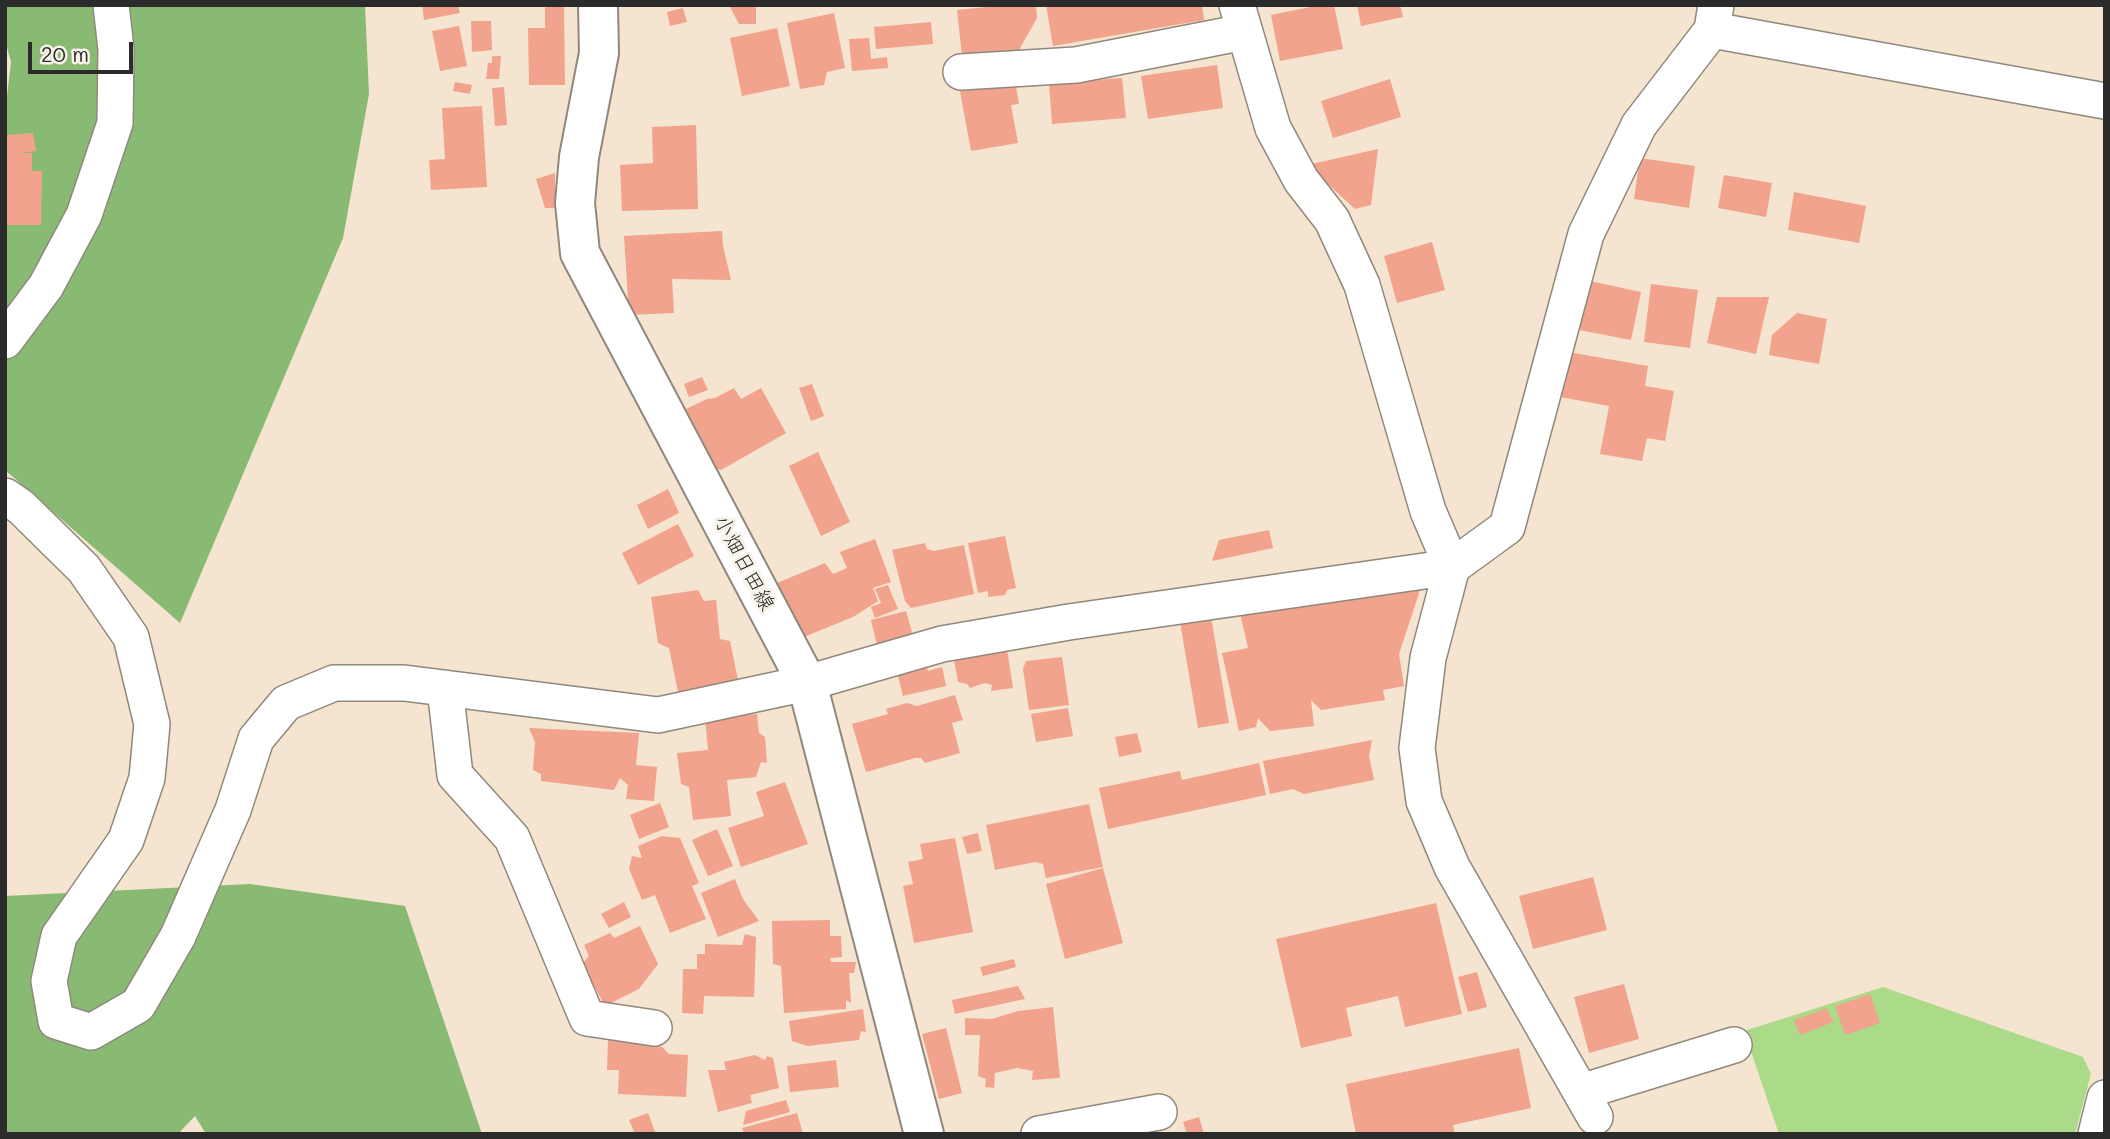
<!DOCTYPE html>
<meta charset="utf-8">
<style>
body{margin:0}
#map{position:relative;width:2110px;height:1139px;overflow:hidden;background:#f5e4cf;font-family:Mali,sans-serif}
canvas{display:block}
.frame{position:absolute;inset:0;border:7px solid #2b2b2b;pointer-events:none}
.scale{position:absolute;left:28px;top:42px;width:105px;height:32px;box-sizing:border-box;border:4px solid #2b2b2b;border-top:0;padding-left:9px;font-size:21px;line-height:24px;white-space:nowrap;color:#2b2b2b;-webkit-text-stroke:5px #f7f3e8;paint-order:stroke}
</style>
<div id="map">
<canvas width="2110" height="1139"></canvas>
<div class="frame"></div>
<div class="scale">20 m</div>
</div>
<script>
const ctx = document.querySelector('canvas').getContext('2d');
ctx.lineJoin = 'round';
function paint(path, color) {
  ctx.fillStyle = color;
  ctx.fill(path, 'evenodd');
}
function trace(path, color, width, dash) {
  ctx.strokeStyle = color;
  ctx.lineWidth = width;
  ctx.lineCap = dash ? 'butt' : 'round';
  ctx.setLineDash(dash || []);
  ctx.stroke(path);
}
function drawText(font, color, halo, rows, align = 'center') {
  ctx.font = font + ' Mali,"Klee One",sans-serif';
  ctx.lineWidth = 6;
  ctx.setLineDash([]);
  ctx.textBaseline = 'middle';
  ctx.strokeStyle = halo;
  ctx.fillStyle = color;
  for (const [text, x, y, turn = 0] of rows) {
    ctx.save();
    ctx.translate(x, y);
    ctx.rotate((+turn || 0) * Math.PI / 180);
    ctx.textAlign = isNaN(turn) ? turn : align;
    if (halo) ctx.strokeText(text, 0, 0);
    ctx.fillText(text, 0, 0);
    ctx.restore();
  }
}
const green = new Path2D(`
 M1883,987L2083,1057L2091,1074L2075,1134H1779L1744,1031Z`);
const forest = new Path2D(`
 M5,5H365L369,94L343,238L180,623L5,470V113L11,62L5,40Z
 M250,884L405,906L482,1134H206L195,1116L178,1134H5V896Z`);
const building = new Path2D(`
 M422,5H458L460,13L424,20Z
 M545,5H564L565,85H529L528,28H545Z
 M1007,5H1036L1037,18L1019,50L962,56L957,10Z
 M1046,5H1202L1204,20L1053,46Z
 M1320,5H1334L1343,49L1280,61L1271,15Z
 M1357,5H1400L1403,17L1361,26Z
 M730,7H756V24H739Z
 M683,8L687,22L670,26L667,12Z
 M834,13L845,68L827,72L824,85L800,89L787,23Z
 M471,21H491L492,50L472,52Z
 M931,22L933,44L876,49L874,27Z
 M459,26L467,66L440,71L432,31Z
 M777,28L790,86L742,96L730,38Z
 M869,38L871,59L887,57L888,68L852,71L849,39Z
 M492,56H501L499,79H486L488,63H492Z
 M1217,65L1223,108L1148,119L1141,76Z
 M1122,78L1126,118L1052,124L1049,83Z
 M1390,79L1401,117L1333,138L1321,101Z
 M1015,81L1019,104L1011,105L1018,143L971,151L960,91Z
 M455,82L472,85L470,94L453,91Z
 M504,87L507,125L495,126L492,88Z
 M482,106L487,187L431,190L429,160L445,159L442,108Z
 M696,125L698,209L622,211L620,165L653,163L652,127Z
 M33,133L36,151L21,153H32V171H42L41,225H5V138L8,135Z
 M1378,149L1371,205L1355,209L1307,165Z
 M1640,158L1695,166L1689,208L1634,199Z
 M555,173V208H545L536,179Z
 M1724,175L1772,183L1766,217L1718,208Z
 M1794,192L1866,206L1859,243L1788,230Z
 M722,231L723,246L731,280L672,279L674,313L629,315L624,236Z
 M1432,242L1445,290L1397,303L1384,256Z
 M1585,280L1641,292L1631,340L1574,329Z
 M1651,284L1698,290L1690,348L1644,342Z
 M1717,297H1769L1756,354L1707,343Z
 M1797,313L1827,319L1819,364L1769,355L1772,335Z
 M1557,350L1648,366L1645,386L1674,391L1665,441L1647,438L1642,461L1600,454L1609,406L1549,395Z
 M702,377L708,390L689,397L684,384Z
 M812,384L824,416L811,421L799,388Z
 M734,388L741,399L761,388L786,433L721,470L708,466L704,457L710,455L686,409L707,399L715,398Z
 M818,452L850,522L821,536L789,466Z
 M668,489L679,513L648,529L637,505Z
 M678,524L694,556L638,585L622,553Z
 M1269,530L1273,548L1212,561L1219,540Z
 M1005,536L1016,588L1007,590L1005,595L988,597V591L978,593L968,543Z
 M875,539L891,582L873,588L878,601L853,617L799,639L777,583L825,563L833,574L847,568L840,552Z
 M925,543L927,549L934,551L964,545L974,594L911,608L905,601L892,550Z
 M1424,578L1399,654L1404,686L1383,690L1385,700L1321,710L1311,700L1314,726L1270,731L1258,718L1256,727L1239,731L1222,653L1248,648L1240,613Z
 M888,585L898,609L875,618L871,607L881,603L875,589Z
 M698,590L704,601L716,600L720,639L730,641L738,680L678,692L669,648L658,643L651,597Z
 M906,611L913,636L877,645L871,620Z
 M1211,617L1229,723L1198,728L1180,622Z
 M1006,643L1013,688L991,691L992,685L985,683L970,688L967,684L958,682L954,660L982,655L985,647Z
 M1062,657L1069,705L1029,710L1023,669L1026,661Z
 M925,661L928,671L942,667L946,686L903,696L896,668Z
 M955,695L963,720L952,723L960,753L925,763L921,758H915L866,772L852,724L888,714L886,709L907,703L917,706Z
 M1068,708L1073,736L1036,742L1031,714Z
 M757,714L759,733L765,737L767,763L761,762L756,777L727,780L731,816L693,820L689,787L681,784L677,753L708,750L705,719Z
 M529,728L639,733L636,765L657,767L654,801L626,799L628,785L620,778L614,790L541,781V774L533,770L535,742Z
 M1137,733L1142,752L1119,757L1115,737Z
 M1372,740L1369,756L1374,780L1304,794L1293,789L1270,794L1263,761Z
 M1259,763L1266,795L1108,829L1099,788L1180,771L1182,780Z
 M785,782L808,844L741,867L728,828L764,816L756,792Z
 M660,803L669,827L639,839L630,815Z
 M1089,804L1103,867L1046,878L1043,864L1035,862L995,870L986,825Z
 M717,829L733,866L708,876L692,840Z
 M978,833L982,851L967,854L962,837Z
 M662,836L680,838L699,883L692,886L706,919L670,933L655,895L642,900L629,869L632,856L642,858L638,846Z
 M955,838L973,932L914,943L903,886L913,884L908,862L923,859L920,844Z
 M1103,868L1123,943L1065,959L1046,884Z
 M1593,877L1607,930L1533,949L1519,896Z
 M735,879L743,899L759,921L718,937L701,893Z
 M624,902L631,917L609,928L601,914Z
 M1436,903L1462,1014L1405,1027L1398,996L1346,1008L1352,1036L1301,1048L1276,939Z
 M830,920V936H841L842,957L830,958L831,962H856L854,973H849L851,1003L846,1000V1009L784,1013L781,966L773,964L772,921Z
 M640,926L658,964L639,989L605,1006L582,964L589,956L584,945L610,933L614,938Z
 M745,934L756,937L754,997L704,996L703,1014L682,1013L683,969H697V954H705V944L742,945Z
 M1014,959L1016,967L983,976L980,967Z
 M1477,972L1487,1007L1468,1012L1458,977Z
 M1624,984L1639,1039L1589,1053L1574,997Z
 M1018,986L1025,999L955,1014L952,1000Z
 M1870,994L1880,1023L1845,1035L1835,1006Z
 M1053,1007L1060,1078L1032,1080L1033,1071L1017,1068L995,1073L994,1088L985,1087L986,1079L978,1076L980,1035H965V1018L992,1019L1018,1011Z
 M1827,1008L1833,1022L1800,1035L1794,1020Z
 M863,1009L866,1032L861,1031L859,1040L808,1046L792,1041L789,1021Z
 M946,1028L962,1093L939,1099L922,1034Z
 M608,1038L662,1047L669,1054L688,1055L686,1097L618,1094L619,1070H607Z
 M1519,1048L1531,1108L1453,1125L1455,1134H1356L1346,1084Z
 M755,1055L765,1060L767,1056L773,1058L779,1088L750,1095L752,1103L718,1112L708,1070H726L724,1062Z
 M836,1060L839,1087L790,1092L787,1066Z
 M786,1100L790,1112L743,1125L746,1111Z
 M648,1113L656,1134H635L629,1120Z
 M797,1113L803,1134H744L742,1128Z
 M1199,1117L1204,1134H1187L1183,1122Z`);
const street = new Path2D(`
 M1237,5L1273,128L1301,180L1332,220L1362,285L1428,511L1452,567L1428,658L1417,748L1424,801L1452,867L1595,1117
 M1712,30L2105,101
 M961,72L1076,65L1244,32
 M5,341L46,286L84,215L115,123L116,49L111,5
 M5,496L21,507L84,569L131,637L152,724L147,778L126,840L59,936L49,981L56,1021L91,1032L138,1005L178,936L233,810L256,739L286,703L334,683H404L658,715L807,683L942,644L1069,622L1452,567L1507,527L1586,234L1639,125L1712,30L1716,5
 M445,688L455,775L512,838L587,1018L654,1028
 M1581,1092L1734,1045
 M1039,1134L1159,1112
 M2096,1134L2105,1098`);
const secondary = new Path2D(`
 M598,5L599,53L579,157L575,203L580,253L807,683L924,1134`);
const streetNames = [
 ["小畑日田線",744,563,62]
];
paint(green, '#abda88');
paint(forest, '#88ba74');
paint(building, '#f1a38d');
trace(street, '#90887d', 38);
trace(secondary, '#90887d', 42);
trace(street, '#fff', 35);
trace(secondary, '#fff', 38);
drawText('21px', '#2b2b2b', '#f7f3e8', streetNames);
</script>
